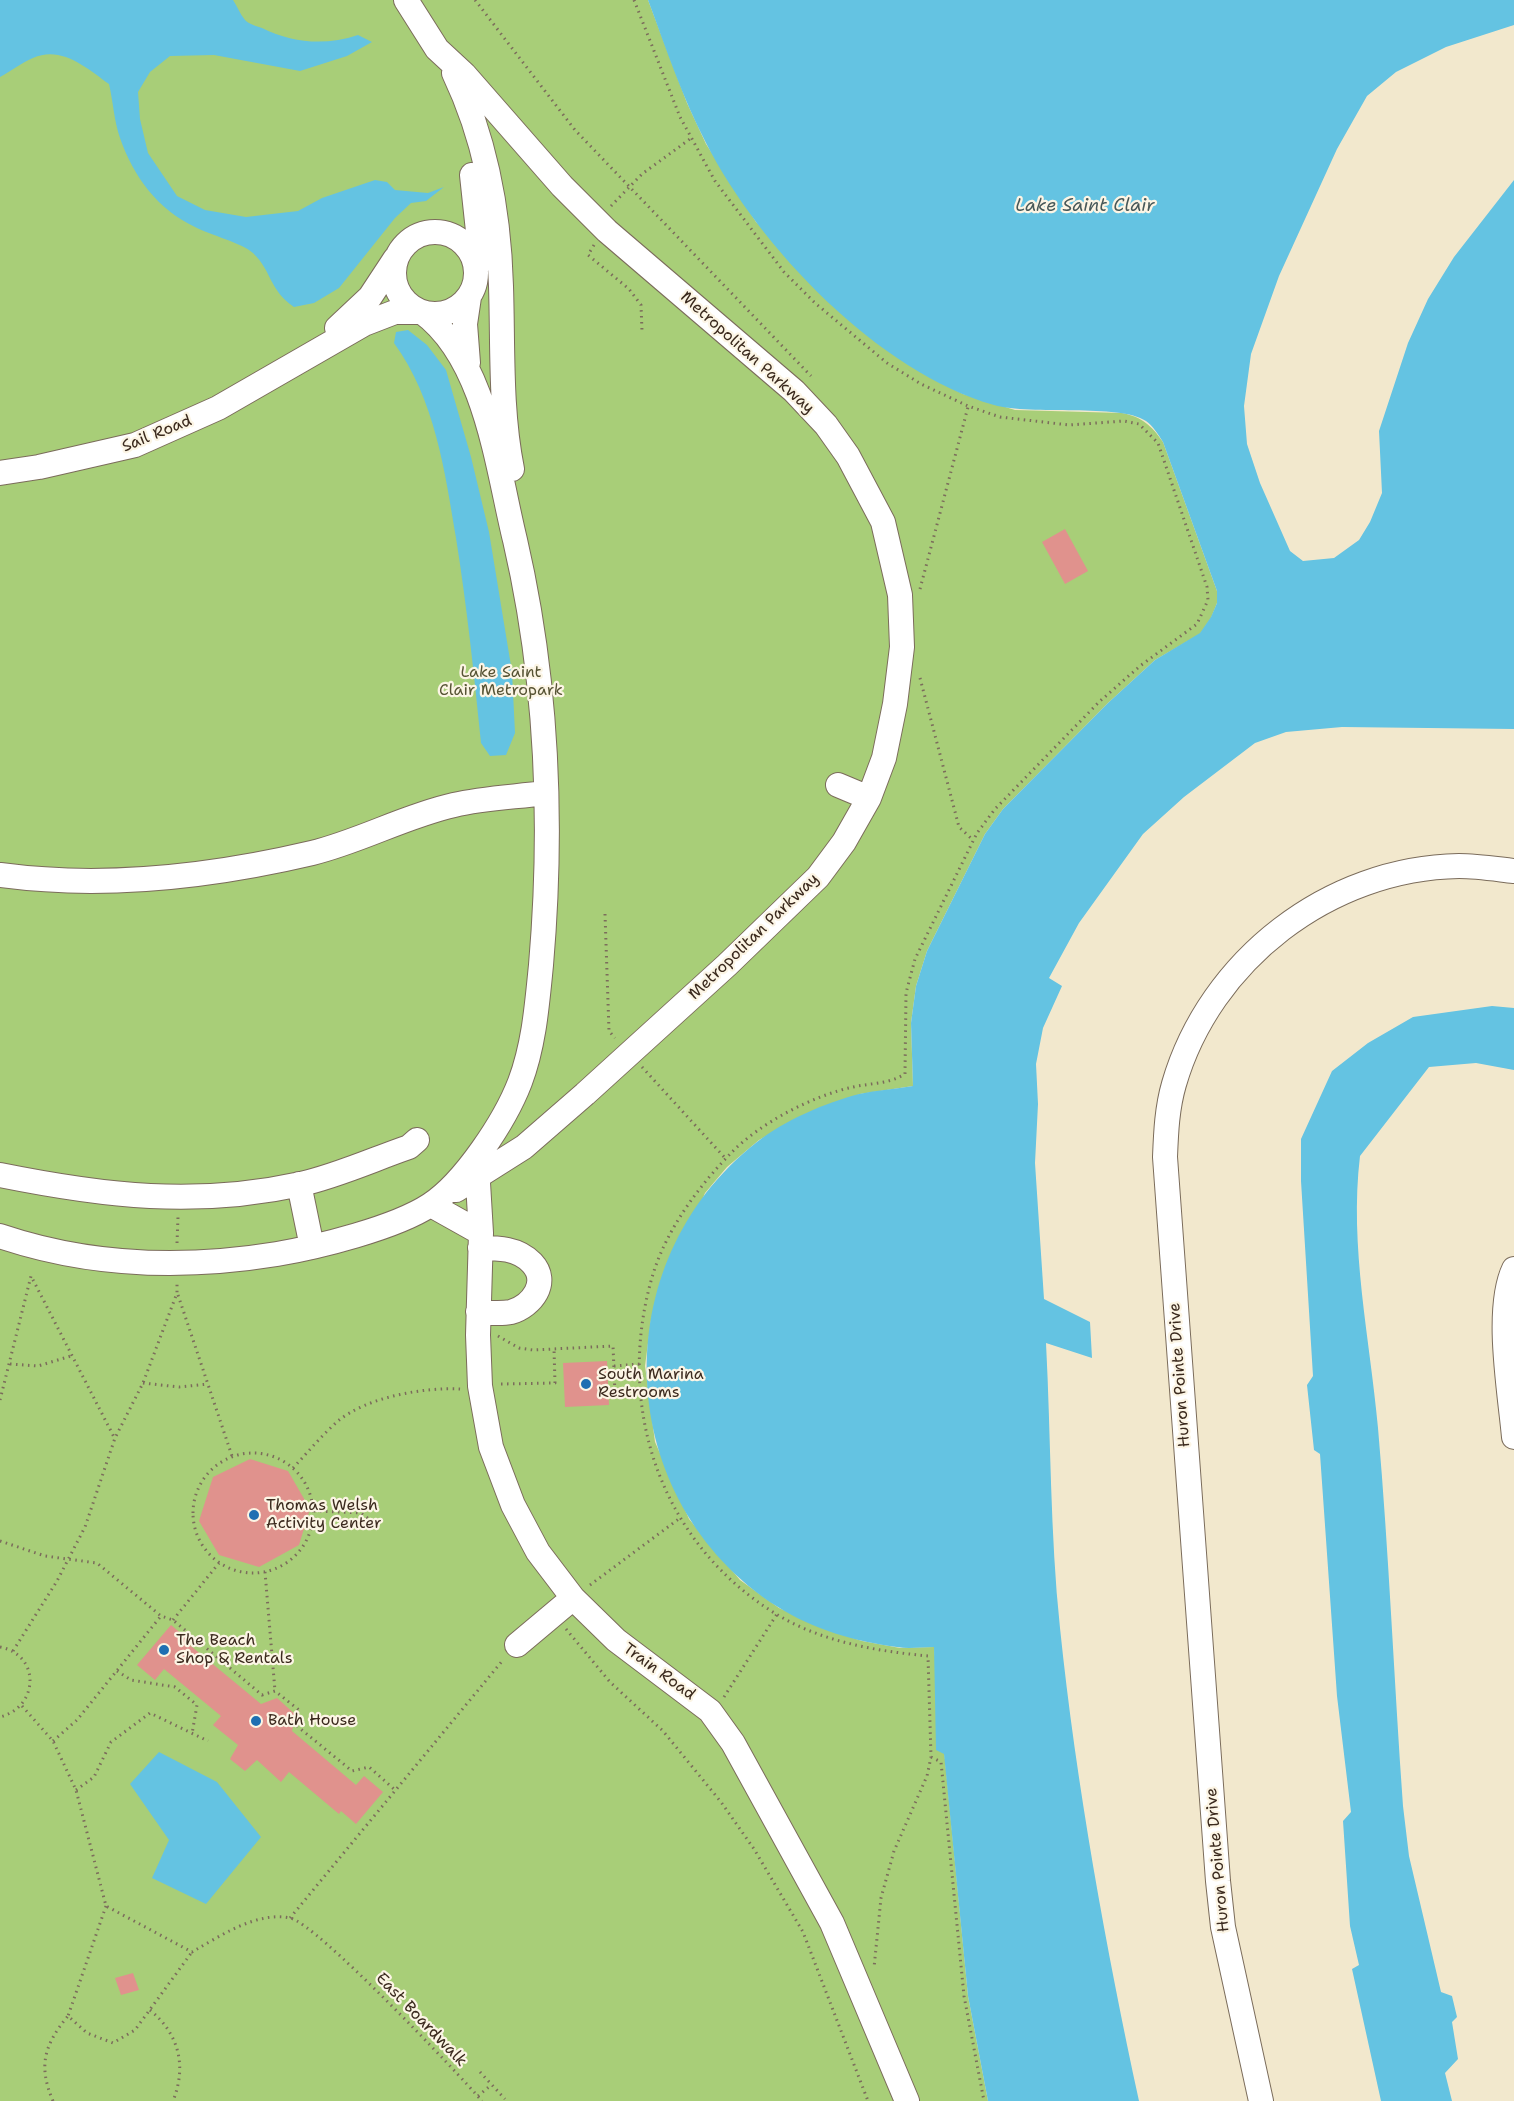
<!DOCTYPE html>
<style>
body{margin:0}
canvas{display:block;background:#f2e8cd}
</style>
<canvas width="1514" height="2101"></canvas>
<script>
const ctx = document.querySelector('canvas').getContext('2d');
ctx.lineJoin = 'round';
function paint(path, color) {
  ctx.fillStyle = color;
  ctx.fill(path, 'evenodd');
}
function trace(path, color, width, dash) {
  ctx.strokeStyle = color;
  ctx.lineWidth = width;
  ctx.lineCap = dash ? 'butt' : 'round';
  ctx.setLineDash(dash || []);
  ctx.stroke(path);
}
function drawText(font, color, halo, rows, align = 'center') {
  ctx.font = font + ' "Shantell Sans",sans-serif';
  ctx.lineWidth = 4.5;
  ctx.setLineDash([]);
  ctx.textBaseline = 'middle';
  ctx.strokeStyle = halo;
  ctx.fillStyle = color;
  for (const [text, x, y, turn = 0] of rows) {
    ctx.save();
    ctx.translate(x, y);
    ctx.rotate((+turn || 0) * Math.PI / 180);
    ctx.textAlign = isNaN(turn) ? turn : align;
    if (halo) ctx.strokeText(text, 0, 0);
    ctx.fillText(text, 0, 0);
    ctx.restore();
  }
}
const green = new Path2D(`
 M0,0H648L687,103L706,144L756,222L931,378L963,394L1015,410L1122,413C1142,417 1151,425 1163,442L1217,591V603L1211,618L1200,634L1155,660L1108,703L1003,809L985,834L927,951L916,986L911,1023L913,1086L860,1094L796,1119L759,1140L727,1167L705,1193L651,1320L645,1366L655,1442L689,1519L740,1580L779,1608L823,1628L862,1641L900,1648L934,1647L968,1996L988,2101H0Z`);
const water = new Path2D(`
 M0,0H233C237,6 240,14 245,20C249,24 256,26 262,28C293,43 325,46 358,35L372,42L347,56L300,71L214,55L170,56L150,72L138,92L140,119L148,153L177,196L205,210L246,217L298,211L322,198L375,180L387,182L395,190L428,193L444,187L426,201L411,203L395,218L339,288L314,303L294,307C269,290 272,271 253,253C242,243 210,235 195,227C158,210 133,176 120,138C114,121 113,101 109,84C87,68 61,45 33,58C21,63 11,71 0,77Z
 M648,0H1514V25L1446,47L1396,72L1367,96L1337,149L1279,276L1251,354L1244,406L1247,444L1260,483L1290,551L1303,561L1334,558L1359,540L1370,522L1382,493L1379,431L1408,343L1428,299L1454,257L1514,180V729L1342,727L1286,732L1255,743L1184,797L1143,834L1079,923L1049,978L1062,986L1043,1028L1036,1064L1038,1104L1035,1163L1044,1299L1090,1322L1092,1358L1046,1343C1051,1438 1050,1533 1060,1628C1076,1784 1106,1948 1139,2101H988L968,1996L944,1754L936,1750L934,1647C922,1647 909,1649 897,1647C857,1642 812,1629 778,1607C612,1501 602,1263 757,1142C785,1120 825,1103 859,1094C877,1090 895,1089 913,1086L911,1023L916,986L927,951L985,834L1003,809L1108,703L1155,660L1200,633L1211,617L1217,603V591L1163,442C1158,434 1153,426 1146,421C1119,403 1032,416 994,405C878,372 759,247 706,143C682,97 666,48 648,0Z
 M408,330L427,345L446,370L471,457L489,532L512,672L515,733L506,755L490,756L481,743C474,674 467,607 456,538C445,472 435,399 394,343L396,332Z
 M1492,1006L1514,1008V1070L1476,1063L1429,1067L1360,1156C1349,1246 1370,1339 1378,1428C1389,1554 1394,1680 1403,1806L1409,1856L1441,1992L1452,1996L1457,2017L1452,2022L1458,2059L1445,2073L1452,2101H1381L1352,1969L1359,1965L1350,1926L1343,1821L1351,1812L1337,1696L1320,1454L1314,1450L1307,1385L1313,1376L1301,1181V1139L1332,1071L1368,1043L1413,1017Z
 M159,1752L217,1782L261,1837L206,1904L152,1878L169,1840L130,1784Z`);
const building = new Path2D(`
 M1065,529L1088,571L1065,584L1042,542Z
 M607,1361L609,1405L565,1407L563,1363Z
 M250,1459L288,1471L310,1509L299,1545L259,1567L219,1555L199,1521L213,1477Z
 M171,1625L189,1640L186,1642L261,1704L277,1698L296,1715L292,1731L356,1785L364,1776L383,1792L356,1824L341,1811L339,1814L289,1772L281,1782L257,1760L245,1771L230,1759L238,1745L213,1725L221,1716L164,1669L155,1680L137,1665Z
 M133,1973L139,1990L121,1995L115,1978Z`);
const path = new Path2D(`
 M475,0L575,130L811,376
 M634,0L680,117L715,181L784,272L815,303L887,363L921,384L968,406L1000,417L1069,425L1124,421L1139,424L1158,443L1207,587L1208,600L1197,624L1140,666L1099,702L995,809L977,833L915,959L906,993L905,1074C889,1084 871,1083 853,1087C812,1096 760,1123 731,1153C698,1187 667,1229 653,1274C614,1404 659,1542 776,1614C822,1642 876,1651 928,1656L931,1757L927,1776L894,1851L881,1898L874,1968
 M611,206L642,174L690,139
 M594,245L588,255L629,289L641,305L642,331
 M920,589L968,407
 M920,678L959,827L973,840
 M605,914L609,1031L615,1038
 M642,1067L726,1159
 M177,1243L178,1217
 M178,1295L232,1456
 M498,1336L519,1348L533,1350L613,1346L615,1394L639,1392
 M10,1364L38,1366L71,1356
 M614,1366L640,1364
 M143,1383L179,1387L208,1384
 M501,1384L555,1383L554,1349
 M0,1400L31,1276L114,1437
 M193 1513a60 60 0 1 1 120 0a60 60 0 1 1-120 0Z
 M293,1468C308,1452 322,1435 338,1421C367,1397 424,1387 461,1389
 M314,1511L361,1513L370,1520
 M0,1541L45,1556L97,1563L161,1616L173,1620L262,1695L275,1691L299,1710L297,1726L352,1771L369,1767L394,1789
 M265,1572L275,1691
 M590,1585L680,1518
 M173,1620L219,1563
 M566,1629L610,1682L663,1731L721,1802L754,1849L803,1932L868,2101
 M0,1647C41,1655 39,1707 0,1717
 M13,1651L57,1581L85,1527L115,1438L143,1383L177,1293V1283
 M117,1671L131,1680L175,1687L197,1705L192,1734
 M724,1697L777,1614
 M22,1706L53,1741L76,1790L106,1906L192,1952C220,1936 257,1911 290,1918C316,1923 458,2073 482,2101
 M53,1741L77,1720L161,1616
 M931,1757L941,1762L964,1996L984,2101
 M76,1790L94,1777L111,1742L150,1713L208,1741
 M106,1906L68,2016L87,2033L113,2043L135,2030L192,1952
 M290,1918L503,1660
 M150,2010C179,2034 187,2066 173,2101
 M480,2072L505,2099
 M478,2096L491,2085
 M53,2101C38,2066 44,2045 68,2016`);
const minor = new Path2D(`
 M406,0L437,49L464,74L562,186L607,231L794,391L826,425L848,456L883,522L900,595L902,647L895,704L884,758L869,798L844,842L818,877L727,965L585,1094L524,1147L456,1190
 M454,73C485,138 499,214 501,286C503,347 500,409 512,469
 M472,175L478,231L477,266
 M394 273a41 41 0 1 1 82 0a41 41 0 1 1-82 0Z
 M337,328L370,297L395,259
 M468,363L465,324L469,297
 M0,473L39,467L135,445L218,408L364,324L395,312H422C486,359 497,467 515,540C547,678 553,825 541,965C537,1005 534,1045 520,1082C505,1121 464,1183 430,1205C395,1228 318,1247 277,1254C185,1269 89,1266 0,1236
 M838,785L869,798
 M0,875C104,889 210,877 312,853C361,841 405,816 454,805C483,798 515,797 545,793
 M477,1166L481,1233L478,1335L480,1386L491,1447L513,1505L538,1552L573,1598L616,1640L710,1711L733,1743L832,1923L907,2101
 M0,1175C104,1196 196,1207 301,1184C337,1176 374,1159 409,1147L417,1140
 M299,1184L312,1247
 M431,1205L481,1233
 M1514,1269C1495,1309 1510,1392 1514,1437
 M478,1312C489,1313 501,1314 511,1312C532,1306 550,1282 532,1263C518,1248 498,1248 480,1248
 M517,1645L573,1598
 M1261,2101L1223,1927L1218,1881L1165,1157C1166,1132 1167,1108 1174,1084C1210,960 1329,868 1459,866C1477,866 1496,869 1514,871`);
const markers = [
 [586,1384,6,"#1f6fb2"],
 [254,1515,6,"#1f6fb2"],
 [164,1650,6,"#1f6fb2"],
 [256,1721,6,"#1f6fb2"]
];
const streetNames = [
 ["Metropolitan Parkway",747,353,42],
 ["Sail Road",157,434,-22],
 ["Metropolitan Parkway",754,937,-44],
 ["Huron Pointe Drive",1180,1375,-94],
 ["Train Road",659,1672,36],
 ["Huron Pointe Drive",1218,1860,-95],
 ["East Boardwalk",421,2020,46]
];
const parkNames = [
 ["Lake Saint",501,673],
 ["Clair Metropark",501,691]
];
const poiNames = [
 ["South Marina",598,1375],
 ["Restrooms",598,1393],
 ["Thomas Welsh",266,1506],
 ["Activity Center",266,1524],
 ["The Beach",176,1641],
 ["Shop & Rentals",176,1659],
 ["Bath House",268,1721]
];
const waterNames = [
 ["Lake Saint Clair",1085,206]
];
paint(green, '#a8ce78');
paint(water, '#64c3e2');
paint(building, '#e0928d');
trace(minor, '#7b6c5b', 26);
trace(path, '#7b6c5b', 3, [1.5, 4.5]);
trace(minor, '#fff', 24);
for (const [x, y, r, color] of markers) {
  const dot = new Path2D();
  dot.arc(x, y, r, 0, 2 * Math.PI);
  ctx.fillStyle = color;
  ctx.fill(dot);
  trace(dot, '#fcf5e5', 2);
}
drawText('16px', '#3b2a1e', '#fcf5e5', streetNames);
drawText('16px', '#565334', '#fcf5e5', parkNames);
drawText('16px', '#3b2a1e', '#fcf5e5', poiNames, 'left');
drawText('italic 18px', '#475859', '#fcf5e5', waterNames);
</script>
